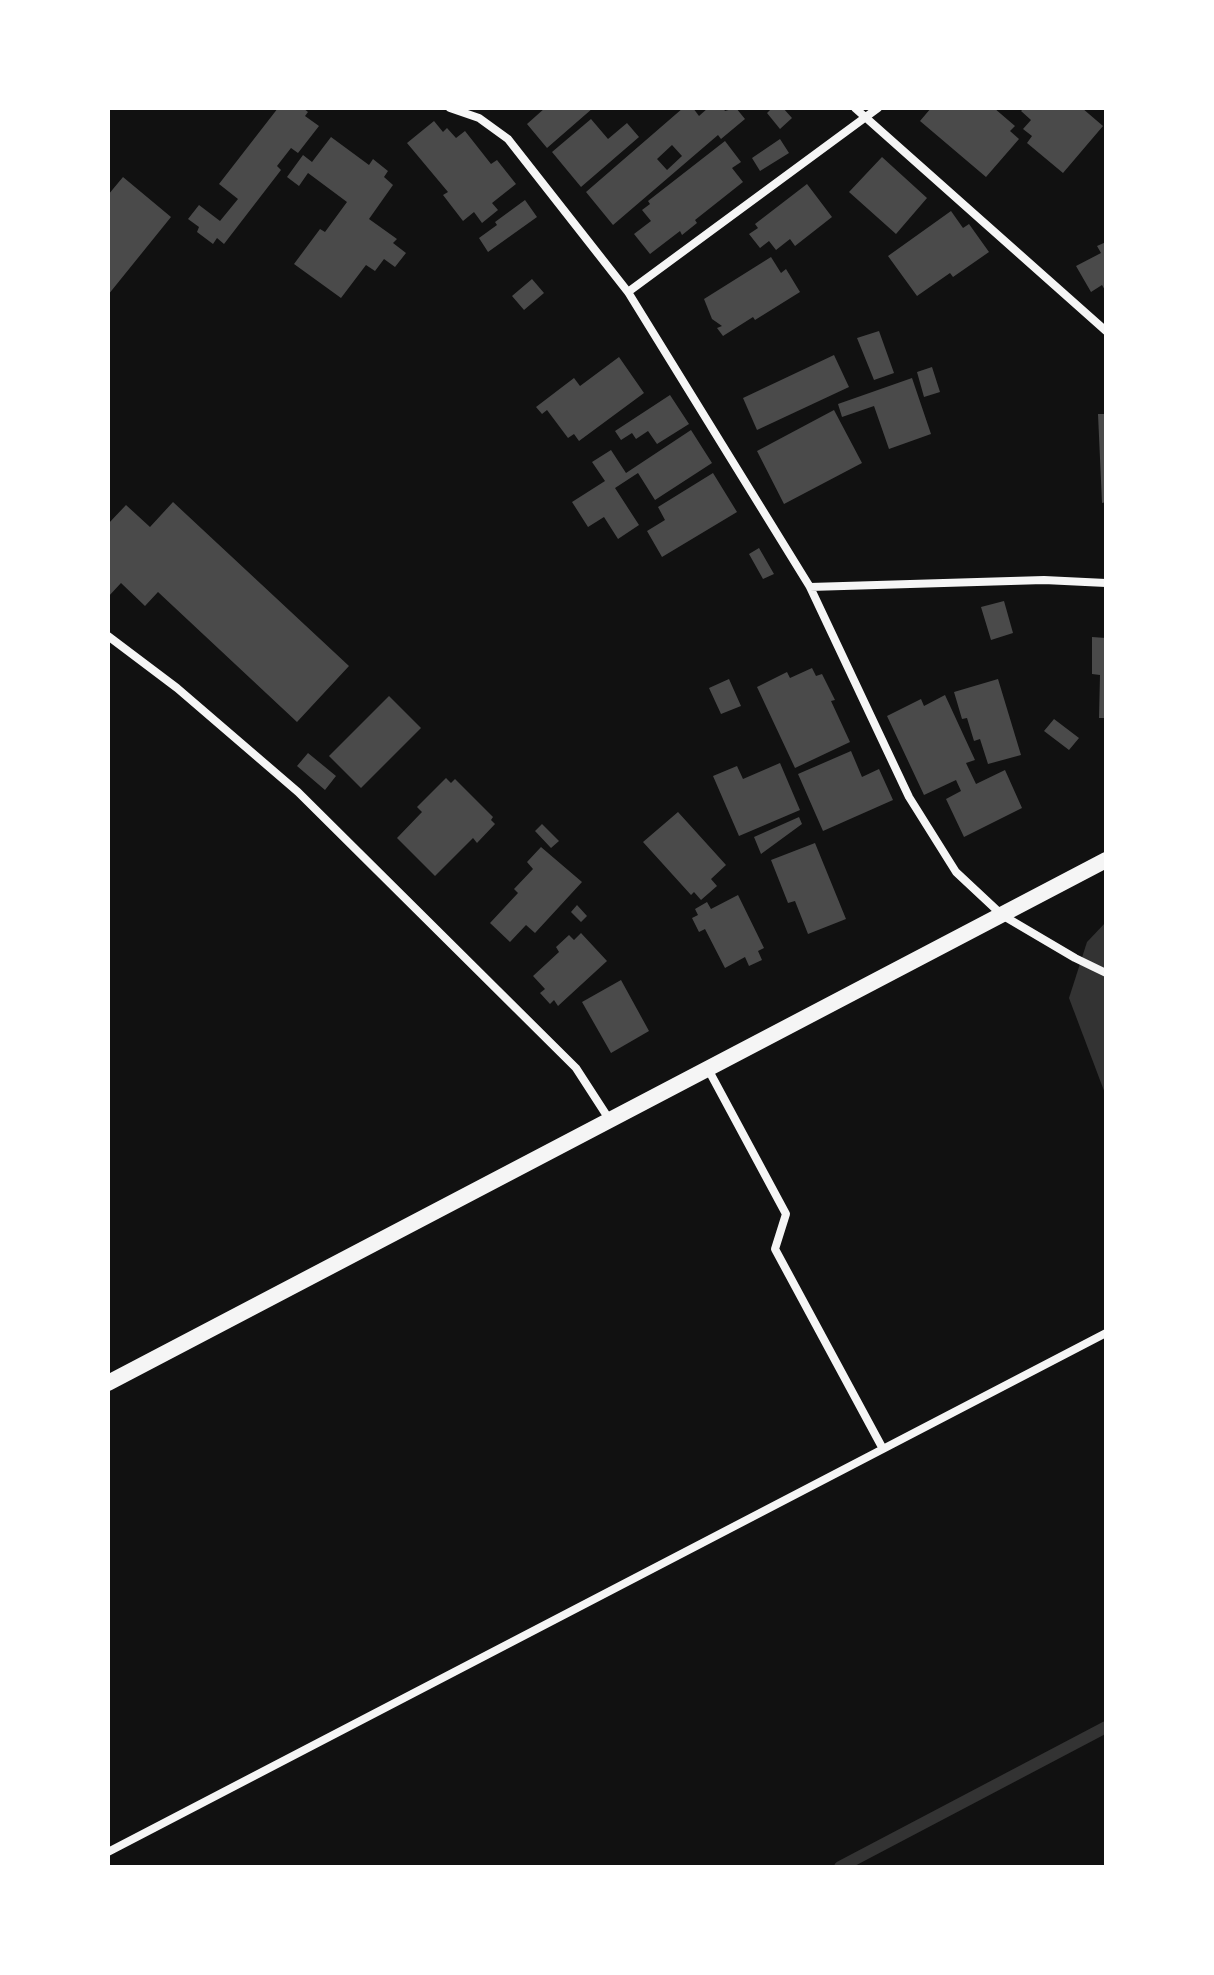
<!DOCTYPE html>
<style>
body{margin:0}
#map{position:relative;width:1214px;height:1975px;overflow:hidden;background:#111;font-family:"DejaVu Sans",sans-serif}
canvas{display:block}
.frame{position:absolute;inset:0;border:110px solid #fff;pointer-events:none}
</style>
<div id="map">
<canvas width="1214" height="1975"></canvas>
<div class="frame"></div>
</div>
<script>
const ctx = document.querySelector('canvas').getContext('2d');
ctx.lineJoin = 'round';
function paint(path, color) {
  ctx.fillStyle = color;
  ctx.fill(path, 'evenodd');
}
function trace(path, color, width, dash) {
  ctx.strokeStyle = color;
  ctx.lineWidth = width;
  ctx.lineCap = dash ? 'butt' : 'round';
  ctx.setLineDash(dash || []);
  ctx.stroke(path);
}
const water = new Path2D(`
 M1106,922V1096L1069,998L1087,942Z`);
const stream = new Path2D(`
 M840,1867L1106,1727`);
const building = new Path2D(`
 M278,108H303L308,112L305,116L319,126L298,153L291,148L277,166L281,170L224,244L217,238L213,244L197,232L199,227L188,219L199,205L220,221L238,199L219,184Z
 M545,108H593L547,148L527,124Z
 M683,108H693L699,116L708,108H723L725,111L736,108L745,119L721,139L718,135L613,225L586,192ZM672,145L682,156L667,170L657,159Z
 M772,108H783L792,118L780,129L767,113Z
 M931,108H994L1015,126L1010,131L1019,139L986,177L920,121Z
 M1024,108H1082L1103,126L1063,173L1027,143L1032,136L1023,129L1031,120L1021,111Z
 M591,119L608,139L627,123L639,137L581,187L552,152Z
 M434,121L443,132L447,128L456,138L465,131L491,164L497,160L516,184L492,203L498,210L482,223L474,212L463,221L443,195L448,192L407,143Z
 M331,137L369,165L373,159L388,171L384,177L393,185L369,219L397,239L393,243L406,253L395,267L384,259L375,271L366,265L341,298L294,264L320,229L325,232L347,202L308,173L299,186L287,177L303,155L312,162Z
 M780,139L789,153L760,171L752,158Z
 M725,141L741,162L732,168L743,182L695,220L697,223L682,235L680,231L650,254L634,234L651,221L642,210L650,204L648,201Z
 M882,157L927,198L896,234L849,192Z
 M123,177L171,217L108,295V195Z
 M807,184L832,217L795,246L790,239L776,250L769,241L760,248L749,234L758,228L755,224Z
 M525,200L537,217L488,252L479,238L497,225L495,222Z
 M951,211L963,228L969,224L989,252L953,277L950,273L917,296L888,256Z
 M1106,242V292L1102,285L1091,292L1076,266L1101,253L1097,246Z
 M771,257L781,273L786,269L800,292L755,320L753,317L723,336L717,328L722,326L712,319L704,299Z
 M532,279L544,293L524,310L512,296Z
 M879,331L894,373L874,380L857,338Z
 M834,355L849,387L757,430L743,398Z
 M619,357L644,393L579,441L574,434L568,438L547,410L542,414L536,407L574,378L580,386Z
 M932,367L940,392L924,397L917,372Z
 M912,378L931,434L889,449L874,406L842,417L838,404Z
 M670,395L689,424L657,444L648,431L636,439L632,433L621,440L615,431Z
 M834,410L862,463L784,504L757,451Z
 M1098,414H1106V502L1102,503Z
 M691,430L712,463L655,500L638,473L615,488L639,525L618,539L604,517L588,527L572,502L605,481L592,462L611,450L626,473Z
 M713,473L737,512L662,557L647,531L665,520L658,507Z
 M173,502L349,666L297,722L158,592L145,606L121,583L108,597V524L126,505L150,527Z
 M759,548L774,574L763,579L749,554Z
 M1004,601L1013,633L991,640L981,607Z
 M1092,637L1106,638V718H1099L1100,675L1092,674Z
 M812,668L816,676L822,674L835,700L831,701L850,742L795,768L757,687L787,672L790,678Z
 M729,679L741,706L721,714L709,688Z
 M998,679L1021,755L988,764L980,739L974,741L967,718L962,719L954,692Z
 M945,695L975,760L966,763L976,784L1005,770L1022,808L964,837L946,799L961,791L956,780L924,795L887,716L921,699L924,706Z
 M389,696L421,728L361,788L329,756Z
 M1054,719L1079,738L1069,750L1044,731Z
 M851,751L862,777L879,769L893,800L823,831L798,774Z
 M308,753L336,776L325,790L297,766Z
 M780,763L800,810L739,836L713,776L737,766L743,779Z
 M446,778L451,783L455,779L493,817L491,820L495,824L477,843L473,838L435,876L397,838L422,812L417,807Z
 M678,812L726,865L711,879L717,886L701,900L694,892L691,895L643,842Z
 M799,817L802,824L761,854L754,837Z
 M542,824L559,841L551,848L535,831Z
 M815,843L846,919L808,934L795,901L788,903L771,860Z
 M541,847L582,882L535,933L526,925L510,942L490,923L518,893L514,889L533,869L527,862Z
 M738,895L764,948L758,951L762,960L749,966L745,957L725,968L705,929L699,932L692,918L698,915L695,909L707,902L711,909Z
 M577,905L587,916L581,922L571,912Z
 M581,933L607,961L558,1006L554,1000L550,1004L540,993L545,989L533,976L559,952L556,947L569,935L574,940Z
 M621,980L649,1031L611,1053L582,1002Z`);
const minor = new Path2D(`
 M450,108L479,118L508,139L628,292L810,587L909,797L956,872L1002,915L1075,958L1106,973
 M855,108L1106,331
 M628,292L878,108
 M810,587L1044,580L1106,583
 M108,636L177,688L298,792L576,1068L609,1119
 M708,1069L786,1214L775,1249L883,1449
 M108,1852L1106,1333`);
const secondary = new Path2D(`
 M108,1383L1106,860`);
paint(water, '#333');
trace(stream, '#333', 12);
paint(building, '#4a4a4a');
trace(minor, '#f5f5f5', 8);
trace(secondary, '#f5f5f5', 16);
</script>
